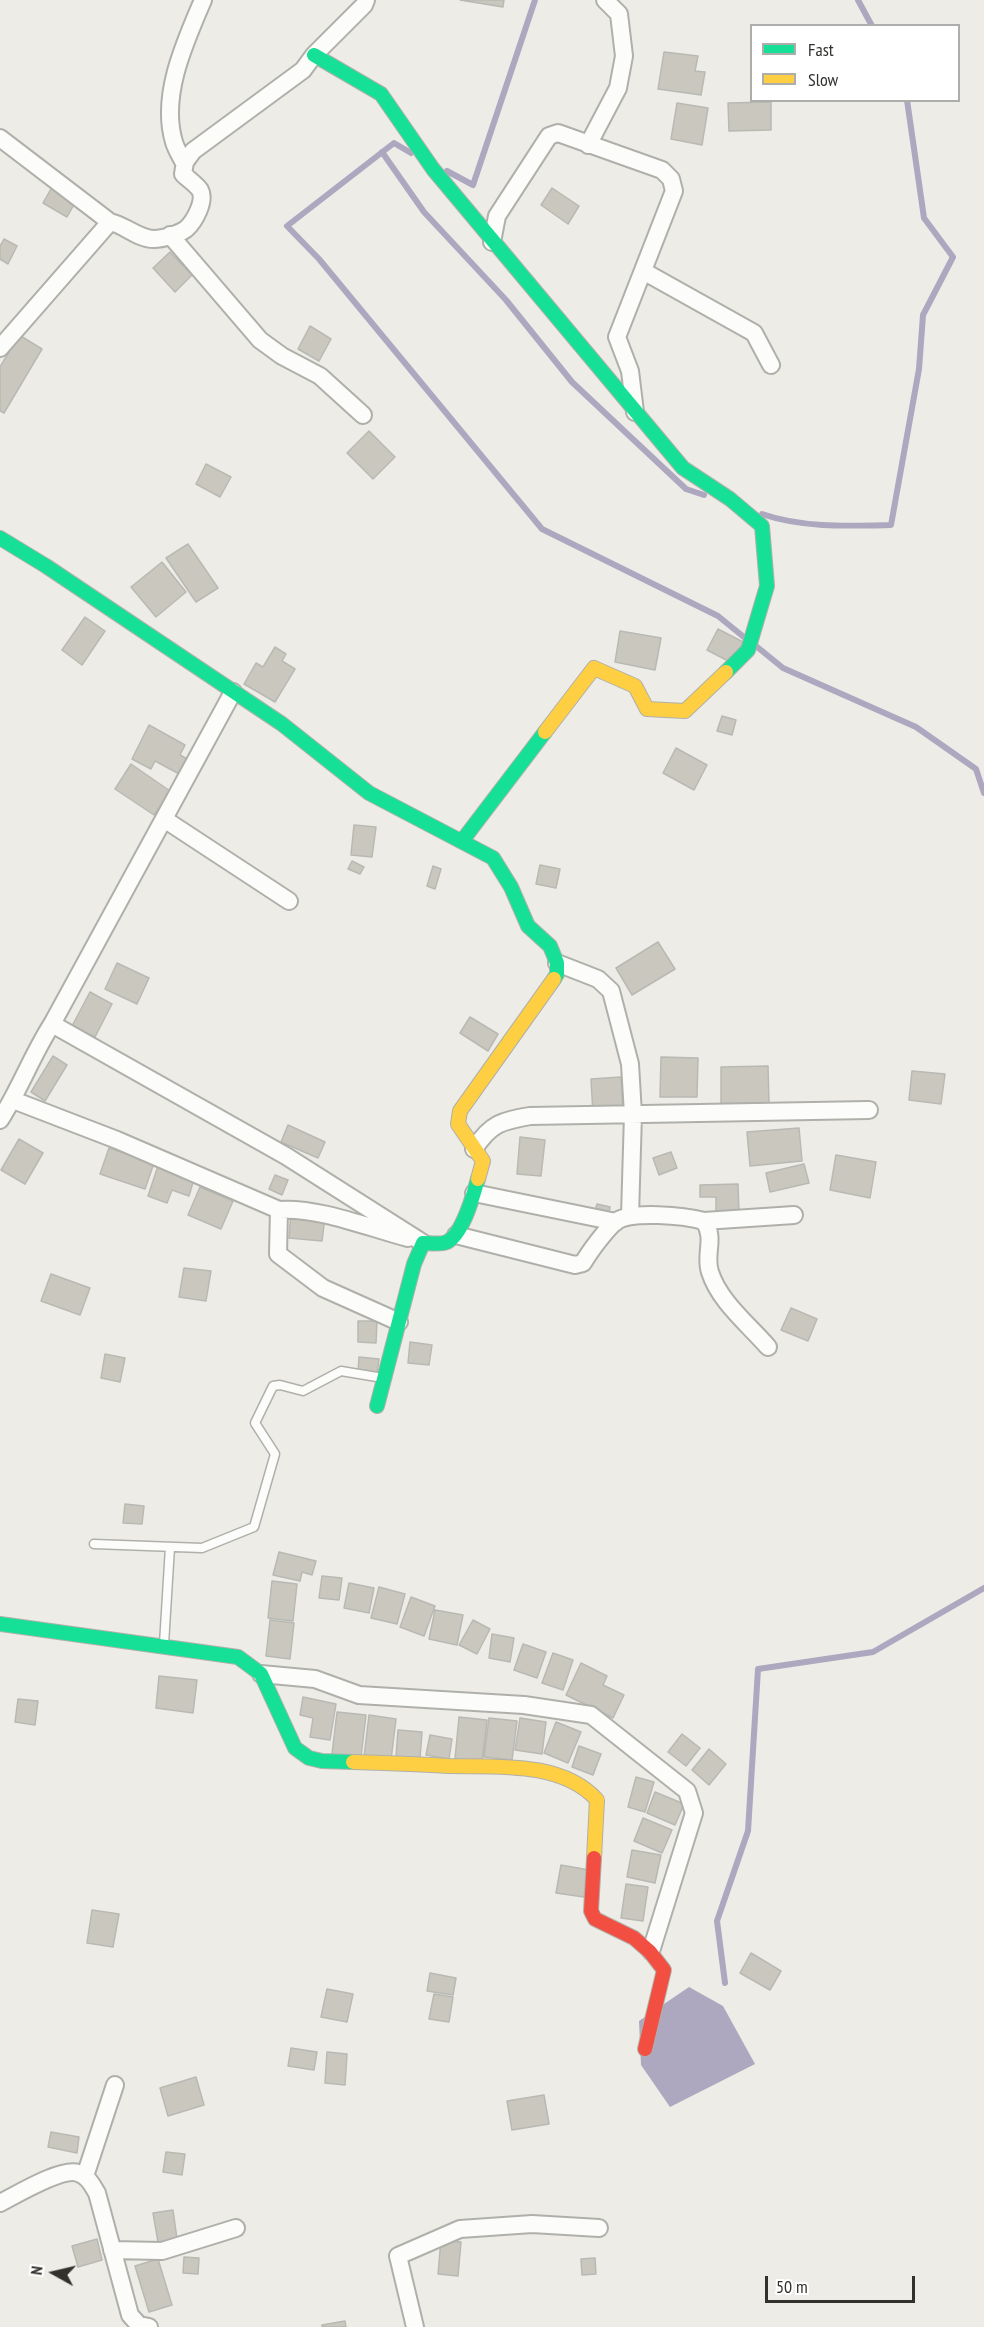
<!DOCTYPE html>
<style>
body{margin:0}
#map{position:relative;width:984px;height:2327px;overflow:hidden;background:#edece6;font-family:"PT Sans Narrow",sans-serif}
canvas{display:block}
.legend{position:absolute;left:750px;top:24px;width:210px;height:78px;box-sizing:border-box;background:#fff;border:2px solid #adadab;margin:0;padding:8px 10px;list-style:none;font-size:18px;color:#32312d}
.legend li{display:flex;align-items:center;gap:12px;height:30px}
.legend b{width:30px;border:2px solid #adadab}
.north{position:absolute;left:24px;top:2243px;width:60px;height:60px;-webkit-text-stroke:4px #fff;paint-order:stroke;rotate:278deg;font-size:16px;font-weight:700;line-height:24px;text-align:center;color:#32312d}
.north::after{content:'';display:block;margin:auto;width:21px;height:27px;background:#32312d;clip-path:polygon(50% 0,100% 100%,50% 72%,0 100%)}
.scale{position:absolute;left:765px;top:2276px;width:150px;height:27px;box-sizing:border-box;border:3px solid #32312d;border-top:0;padding-left:8px;font-size:18px;line-height:21px;white-space:nowrap;color:#32312d;-webkit-text-stroke:4px #fff;paint-order:stroke}
</style>
<div id="map">
<canvas width="984" height="2327"></canvas>
<ul class="legend">
<li><b style="height:8px;background:#16e098"></b>Fast</li>
<li><b style="height:8px;background:#ffcf43"></b>Slow</li>
</ul>
<div class="north">N</div>
<div class="scale">50 m</div>
</div>
<script>
const ctx = document.querySelector('canvas').getContext('2d');
ctx.lineJoin = 'round';
function paint(path, color) {
  ctx.fillStyle = color;
  ctx.fill(path, 'evenodd');
}
function trace(path, color, width, dash) {
  ctx.strokeStyle = color;
  ctx.lineWidth = width;
  ctx.lineCap = dash ? 'butt' : 'round';
  ctx.setLineDash(dash || []);
  ctx.stroke(path);
}
const water = new Path2D(`
 M689,1987L723,2006L755,2064L670,2107L641,2065L639,2021Z`);
const stream = new Path2D(`
 M858,0L872,26
 M382,152L424,212L506,300L572,382L686,489L704,495
 M411,153L394,143L287,226L319,259L542,529L718,616L745,638
 M447,171L473,185L535,0
 M762,514C802,528 849,526 891,525L919,369L923,315L953,257L924,218L907,100
 M756,646L783,668L916,727L976,769L984,793
 M725,1983L717,1921L748,1831L758,1669L873,1652L984,1588`);
const building = new Path2D(`
 M460,0H504L503,7Z
 M664,52L698,56L695,71L705,72L701,95L658,89Z
 M771,102V130L729,131L728,103Z
 M677,103L708,108L702,145L671,139Z
 M52,187L76,201L67,217L43,203Z
 M552,188L579,206L568,224L541,205Z
 M4,239L17,246L8,264L0,259V246Z
 M170,252L192,275L175,292L153,268Z
 M310,326L331,339L319,361L298,349Z
 M19,335L42,349L4,413L0,411V367Z
 M369,431L395,457L373,479L347,453Z
 M206,464L231,477L220,497L196,484Z
 M188,544L218,588L196,602L166,558Z
 M162,562L186,592L156,617L131,587Z
 M85,617L105,631L82,665L62,650Z
 M718,629L743,642L732,663L707,650Z
 M620,631L661,638L655,670L615,662Z
 M275,647L286,654L282,661L295,669L275,702L244,684L256,663L263,667Z
 M722,716L736,720L732,735L717,731Z
 M149,725L185,745L180,755L191,761L183,776L155,761L151,769L132,759Z
 M676,748L707,765L694,790L663,773Z
 M131,764L170,791L154,815L115,789Z
 M354,825L376,827L372,857L351,855Z
 M352,861L364,867L360,874L348,869Z
 M540,865L560,869L556,888L536,884Z
 M433,866L441,869L435,889L427,886Z
 M658,942L675,969L632,995L616,968Z
 M117,963L149,978L137,1004L105,989Z
 M90,992L112,1004L95,1037L72,1026Z
 M470,1017L498,1034L488,1051L460,1033Z
 M53,1056L67,1065L45,1101L31,1092Z
 M661,1057L698,1058L697,1097H660Z
 M768,1066L769,1103L721,1104V1067Z
 M912,1071L945,1074L941,1104L909,1100Z
 M621,1077L623,1112L593,1114L591,1079Z
 M288,1125L325,1142L318,1158L281,1142Z
 M799,1128L802,1161L750,1166L747,1132Z
 M520,1137L545,1140L541,1176L517,1174Z
 M19,1139L43,1153L25,1184L1,1170Z
 M109,1148L154,1163L145,1189L100,1174Z
 M671,1152L677,1168L659,1175L653,1158Z
 M836,1155L876,1162L870,1198L830,1190Z
 M804,1164L809,1183L770,1192L766,1173Z
 M158,1166L194,1179L189,1196L172,1190L167,1203L148,1196Z
 M275,1175L288,1180L282,1195L269,1189Z
 M738,1184L739,1213H716V1197H700V1185Z
 M200,1187L233,1201L221,1229L188,1215Z
 M597,1204L610,1207L608,1218L594,1215Z
 M291,1213L325,1217L322,1241L289,1238Z
 M184,1268L211,1271L206,1301L179,1297Z
 M51,1274L90,1288L80,1315L41,1301Z
 M791,1308L817,1319L808,1341L781,1330Z
 M358,1321H377L376,1343L358,1342Z
 M410,1342L432,1345L429,1365L408,1363Z
 M105,1354L125,1358L120,1382L101,1378Z
 M359,1357L379,1359L377,1374L358,1372Z
 M125,1504L144,1506L142,1524L123,1523Z
 M279,1552L316,1561L312,1575L302,1572L300,1581L273,1575Z
 M322,1576L342,1578L339,1600L319,1598Z
 M272,1581L297,1584L293,1621L268,1618Z
 M349,1583L374,1588L369,1613L344,1608Z
 M379,1587L405,1594L397,1624L371,1618Z
 M411,1597L435,1606L424,1636L400,1627Z
 M435,1610L463,1615L457,1645L429,1639Z
 M270,1620L294,1623L290,1659L266,1656Z
 M473,1620L490,1629L477,1654L459,1645Z
 M492,1634L514,1638L510,1662L489,1658Z
 M523,1644L546,1652L537,1678L514,1670Z
 M553,1653L573,1660L563,1690L542,1683Z
 M581,1663L607,1676L603,1685L624,1695L613,1718L566,1695Z
 M159,1676L197,1680L193,1713L156,1708Z
 M303,1697L336,1704L330,1740L310,1737L313,1718L300,1715Z
 M18,1699L38,1701L35,1725L15,1722Z
 M337,1712L366,1715L361,1757L332,1754Z
 M369,1715L396,1719L391,1760L364,1757Z
 M459,1717L487,1720L482,1762L455,1759Z
 M489,1718L517,1721L512,1760L484,1757Z
 M520,1718L546,1722L542,1754L515,1750Z
 M556,1722L581,1732L568,1763L544,1753Z
 M398,1730L422,1732L420,1758L396,1756Z
 M682,1734L700,1748L686,1766L668,1752Z
 M430,1735L452,1739L449,1759L426,1755Z
 M579,1746L601,1754L593,1775L572,1767Z
 M709,1749L726,1764L709,1785L692,1770Z
 M636,1777L654,1782L645,1812L628,1807Z
 M655,1792L684,1804L675,1825L647,1813Z
 M643,1818L672,1830L662,1853L634,1841Z
 M632,1850L661,1855L655,1883L627,1877Z
 M561,1865L589,1870L584,1897L556,1893Z
 M626,1884L648,1887L643,1921L621,1918Z
 M92,1910L119,1914L113,1947L87,1943Z
 M751,1953L781,1971L770,1990L740,1973Z
 M430,1973L456,1978L453,1995L427,1991Z
 M327,1989L353,1994L347,2022L321,2017Z
 M434,1994L453,1997L449,2022L429,2019Z
 M291,2048L317,2052L314,2070L288,2066Z
 M327,2052L347,2054L345,2085L325,2083Z
 M196,2077L204,2105L168,2116L160,2088Z
 M544,2095L549,2124L512,2130L507,2101Z
 M51,2132L79,2137L77,2153L48,2147Z
 M166,2152L185,2154L182,2175L163,2172Z
 M173,2210L177,2239L158,2242L153,2213Z
 M97,2239L102,2260L78,2267L72,2246Z
 M441,2240L461,2242L458,2276L438,2274Z
 M184,2257L199,2258L198,2274L183,2273Z
 M595,2258L596,2274L582,2275L581,2259Z
 M158,2259L172,2305L149,2312L135,2266Z
 M345,2321L346,2327H322V2325Z`);
const lane = new Path2D(`
 M94,1544L202,1548L254,1527L275,1454L255,1423L273,1386L280,1385L303,1391L341,1371L383,1378
 M164,1644L170,1547`);
const street = new Path2D(`
 M0,138L110,222
 M588,145L618,88L624,56L619,14L605,0
 M184,163C181,157 176,149 174,142C160,96 185,42 203,0
 M170,235L260,340L282,356L320,376L363,415
 M492,242L497,216L549,136L558,133L662,170L671,179L674,191L617,337L630,371L635,412
 M643,271L754,333L771,365
 M0,348L110,222C125,225 138,239 154,239C163,239 179,234 186,229C194,222 206,201 200,190C197,185 188,179 183,174L185,162L193,151L303,70L314,55L364,5L366,0
 M164,819L289,901
 M557,963L598,979L611,991L630,1064L633,1114L630,1216
 M52,1024L286,1156L423,1243
 M13,1100L117,1140L279,1210L278,1254L323,1288L399,1322
 M0,1120C20,1089 32,1055 52,1024L233,692
 M474,1149C491,1123 502,1121 530,1116L869,1110
 M474,1193L616,1222
 M279,1210C319,1207 369,1228 408,1238
 M704,1221L794,1215
 M456,1235L575,1265L583,1263C590,1251 605,1231 615,1222C631,1210 685,1216 704,1221C716,1239 704,1254 710,1272C719,1301 748,1324 768,1347
 M261,1674L315,1679L359,1695L524,1705L591,1715L687,1791L694,1813L651,1951
 M85,2176L115,2085
 M0,2203C16,2195 62,2167 78,2173C88,2176 92,2185 97,2193L130,2315L139,2325L149,2327
 M112,2250L162,2251L236,2228
 M415,2327L398,2256L460,2229L532,2224L599,2228`);
const fast = new Path2D(`
 M314,55L381,94L433,169L683,468L730,499L762,526L767,586L748,650L726,672
 M0,538L46,566L282,724L369,793L493,858L511,887L528,926L550,946L557,963V974L554,979
 M462,841L545,732
 M377,1406L414,1264L423,1243C430,1243 440,1245 447,1242C463,1234 473,1196 478,1179
 M0,1624L238,1657L261,1674L295,1748L309,1758L322,1761L353,1762`);
const slow = new Path2D(`
 M545,732L594,668L635,686L647,709L685,711L726,672
 M478,1179L483,1161L458,1124L460,1111L554,979
 M353,1762C385,1763 417,1764 449,1766C497,1767 562,1761 597,1800L594,1858`);
const jam = new Path2D(`
 M594,1858L591,1911L595,1919L634,1938L650,1952L664,1970L645,2049`);
paint(water, '#aea7c0');
trace(stream, '#aea7c0', 6);
paint(building, '#cac8be');
trace(building, '#b9b9b4', 1.5);
trace(lane, '#b0b0ab', 11);
trace(street, '#b0b0ab', 20);
trace(fast, '#b0b0ab', 16);
trace(slow, '#b0b0ab', 16);
trace(jam, '#b0b0ab', 16);
trace(lane, '#fcfcfb', 8);
trace(street, '#fcfcfb', 16);
trace(fast, '#16e098', 14);
trace(slow, '#ffcf43', 14);
trace(jam, '#f24e42', 14);
</script>
